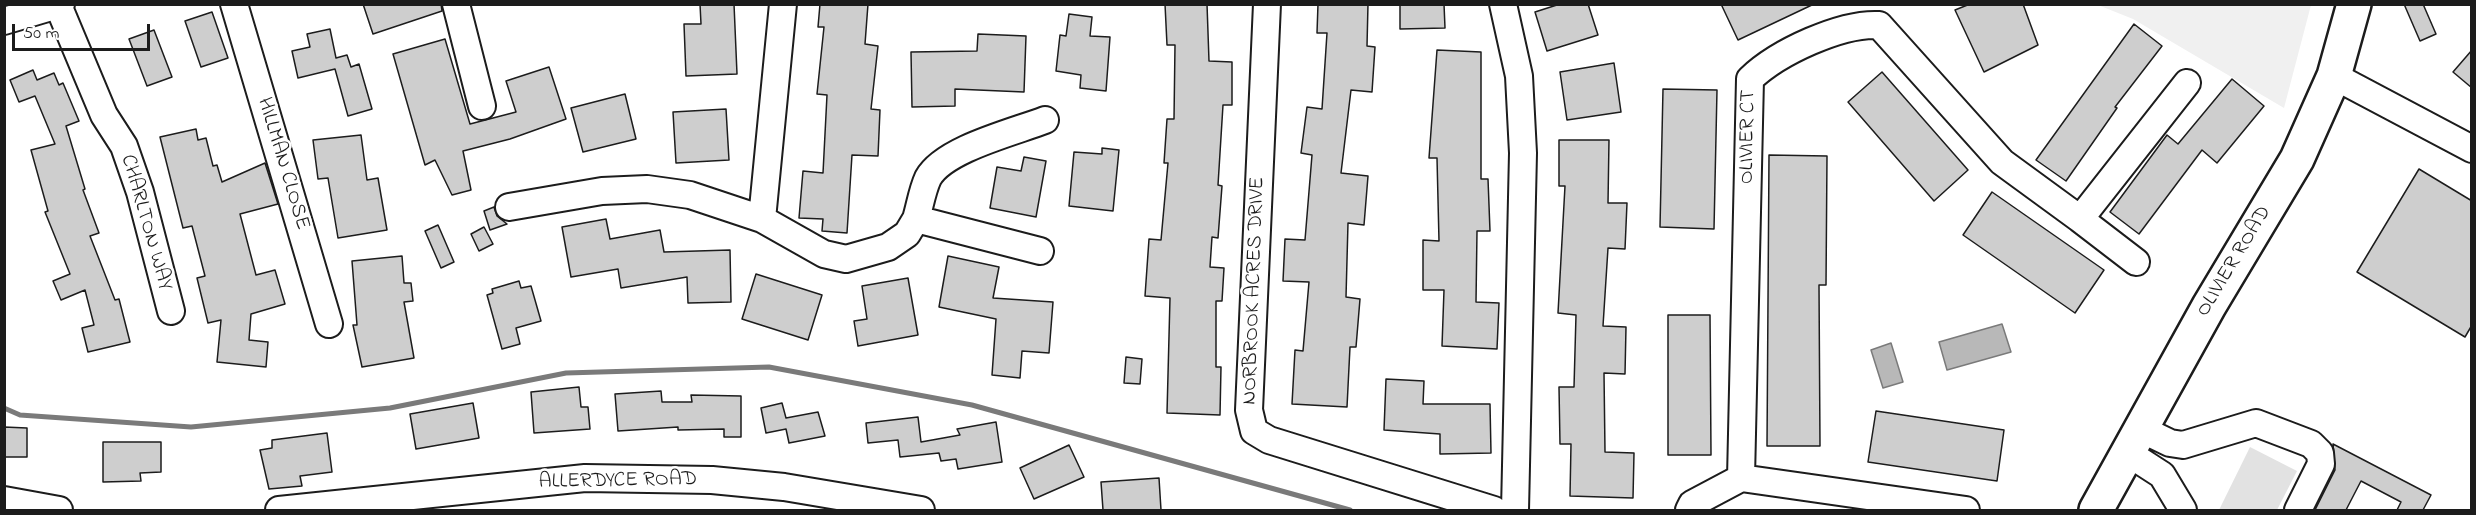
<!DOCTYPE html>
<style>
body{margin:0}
#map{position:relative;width:2476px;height:515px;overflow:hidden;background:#fff;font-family:"Indie Flower",sans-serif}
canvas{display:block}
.frame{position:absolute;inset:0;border:6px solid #1c1c1c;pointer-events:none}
.scale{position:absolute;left:12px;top:24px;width:138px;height:27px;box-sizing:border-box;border:3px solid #1c1c1c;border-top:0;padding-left:8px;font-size:18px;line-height:21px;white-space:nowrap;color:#1c1c1c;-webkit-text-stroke:4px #fff;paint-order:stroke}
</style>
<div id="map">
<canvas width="2476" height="515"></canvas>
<div class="frame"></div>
<div class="scale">50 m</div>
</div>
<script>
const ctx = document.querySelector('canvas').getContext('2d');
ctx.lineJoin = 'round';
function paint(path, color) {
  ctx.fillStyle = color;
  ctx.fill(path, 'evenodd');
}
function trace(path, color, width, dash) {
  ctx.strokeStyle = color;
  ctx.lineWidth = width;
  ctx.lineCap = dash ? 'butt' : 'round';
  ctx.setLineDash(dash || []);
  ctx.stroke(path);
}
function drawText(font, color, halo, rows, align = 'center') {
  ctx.font = font + ' "Indie Flower",sans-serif';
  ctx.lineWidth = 5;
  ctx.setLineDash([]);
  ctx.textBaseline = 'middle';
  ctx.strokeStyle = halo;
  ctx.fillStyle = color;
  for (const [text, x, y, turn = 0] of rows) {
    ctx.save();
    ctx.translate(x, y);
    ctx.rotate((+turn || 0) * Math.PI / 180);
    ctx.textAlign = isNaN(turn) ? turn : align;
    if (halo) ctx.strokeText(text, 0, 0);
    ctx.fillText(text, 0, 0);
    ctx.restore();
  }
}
const built = new Path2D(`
 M2098,5H2311L2284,108L2133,19Z`);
const green = new Path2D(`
 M2250,447L2297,471L2277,510H2219Z`);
const water = new Path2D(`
 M2002,324L2011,352L1947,370L1939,342Z
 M1891,343L1903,382L1883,388L1871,350Z`);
const stream = new Path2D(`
 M4,408L20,415L191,427L390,408L566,373L769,367L972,405L1350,510`);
const building = new Path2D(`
 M363,4H441L442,11L373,34Z
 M700,4H734L737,74L686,76L684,24H701Z
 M820,4H868L865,44L878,46L871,109L880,110L878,156L852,155L847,233L822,231L823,219L799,218L803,171L823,173L827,95L817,94L824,27H818Z
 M1165,4H1207L1209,61L1232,62V105H1223L1218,185L1222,186L1218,238L1212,237L1210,267L1224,268L1222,301H1216V367H1221L1220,415L1167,413L1170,298L1145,296L1149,239L1161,240L1168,163H1164L1167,119H1174L1175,45H1167Z
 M1318,4H1368L1367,46L1375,47L1372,92L1351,90L1341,173L1368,176L1364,225L1348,223L1346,297L1360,299L1356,347H1350L1347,407L1292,404L1295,350L1303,351L1309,282L1283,281L1285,239L1305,240L1312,155L1301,153L1307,107L1322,109L1327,33H1317Z
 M1400,4H1444L1445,28L1400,29Z
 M1560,4H1588L1598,35L1547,51L1535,12Z
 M1721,4H1814L1738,40Z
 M1970,4H2023L2038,45L1984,72L1955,10Z
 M2404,4H2423L2436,34L2420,41Z
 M212,12L228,58L201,67L185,21Z
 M1069,14L1092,17L1090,36L1110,37L1106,91L1080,88L1081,75L1056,71L1060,35L1066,36Z
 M2134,24L2162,46L2115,107L2117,108L2066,181L2036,160Z
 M330,29L336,58L347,55L351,67L359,64L372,109L348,116L335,69L298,78L292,51L310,47L307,34Z
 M154,30L172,77L147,86L129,39Z
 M978,34L1026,36L1024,92L955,89V106L912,107L911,52L977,51Z
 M445,39L470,124L516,112L506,81L549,67L566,119L510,139L463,151L471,190L452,195L435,160L425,165L393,54Z
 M1437,50L1481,52V179H1488L1490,231H1477L1476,302L1499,303L1497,349L1442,346L1444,290H1423V240L1439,241L1437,158H1429Z
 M2472,50V88L2453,72Z
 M1614,63L1621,112L1567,120L1560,72Z
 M33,70L37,80L54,73L59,85L63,83L79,121L66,126L85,189L83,190L99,233L90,236L115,300L119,299L130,342L88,352L82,328L94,325L85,290L61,300L53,281L70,274L45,212L48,211L31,150L55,144L35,96L19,102L10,80Z
 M1882,72L1968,170L1934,201L1848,102Z
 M2232,79L2264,106L2217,163L2202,150L2139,234L2110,212L2167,135L2178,144Z
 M1663,89L1717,90L1714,229L1660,227Z
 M625,94L636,139L583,152L571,108Z
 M726,109L729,160L676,163L673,112Z
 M196,129L198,140L206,138L213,166L217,165L222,182L265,163L278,204L240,214L256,275L275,270L285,304L251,314L249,340L268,342L266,367L217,362L221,320L208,323L197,278L205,276L192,226L183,228L160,137Z
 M361,135L367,180L378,178L387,230L338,238L328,178L318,179L313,140Z
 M1559,140H1609L1608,203H1627L1625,249L1608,248L1603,326L1626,327L1625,374L1604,373L1605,452L1634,453L1633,498L1570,496L1571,444H1560L1559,387H1574L1576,315L1558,313L1565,186H1559Z
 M1102,148L1119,150L1113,211L1069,206L1074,152L1102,154Z
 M1769,155L1827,156L1826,285H1819L1820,446H1767Z
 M1024,157L1046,161L1036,217L990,208L997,167L1021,171Z
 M2419,169L2472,201V325L2465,337L2357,272Z
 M1992,192L2104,270L2075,313L1963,235Z
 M494,207L497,216L507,224L490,230L484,211Z
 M606,219L610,239L660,230L664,252L730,250L731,302L688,303L687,277L621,288L618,269L571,277L562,227Z
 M438,225L454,262L441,268L425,231Z
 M484,227L493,244L479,251L471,234Z
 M402,256L404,283H411L413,301L404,302L414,358L362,367L353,325H357L352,261Z
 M948,256L999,267L993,298L1053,302L1049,353L1022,351L1020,378L992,375L996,319L939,307Z
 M756,274L822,295L808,340L742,319Z
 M908,278L918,335L858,346L854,321L867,319L862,286Z
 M519,281L521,288L531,286L541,321L516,328L520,344L502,349L487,295L493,293L492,289Z
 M1668,315H1710L1711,455H1668Z
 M1126,357L1142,359L1140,384L1124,383Z
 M1386,379L1424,381L1423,404H1490L1491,453L1440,454V434L1384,430Z
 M579,387L581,407H588L590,429L534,433L531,392Z
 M661,391L662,402H692L691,395L741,396V437H724V429L678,430V427L618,431L615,394Z
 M473,403L479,438L416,449L410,414Z
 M782,403L786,418L818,412L825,436L789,443L786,429L766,433L761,408Z
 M1876,411L2004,430L1997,481L1868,462Z
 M918,417L921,442L960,435L957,429L996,422L1002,462L958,469L956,459L941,461L939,453L900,457L898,440L868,443L866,423Z
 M4,427L27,428V457H4Z
 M327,433L332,472L300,476L302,486L269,489L260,450L272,448V440Z
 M103,442H161V472L140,473L141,481L103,482Z
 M2333,444L2431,495L2423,510H2397L2401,502L2361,481L2346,510H2315L2335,470Z
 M1069,445L1084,477L1034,499L1020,468Z
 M1159,478L1161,510H1103L1101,482Z`);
const minor = new Path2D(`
 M234,4L329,324
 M456,4L482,106
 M1267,4L1249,410L1254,431L1269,440L1494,510
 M1503,4L1519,76L1523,153L1515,510
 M58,5L104,115L124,146L140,192L171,311
 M4,21L61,4
 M2334,76L2472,149
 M509,207L602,191L647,189L690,195L762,219L824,254L846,259L888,247L907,234L916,219L1040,251
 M762,219L783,4
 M916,219C920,206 922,191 928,178C944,149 1014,132 1045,120
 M2080,219L2136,262
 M2141,429L2170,443L2183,445L2256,423L2311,444L2320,453L2321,464L2298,510
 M2128,453L2162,475L2183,510
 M1741,478L1966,510
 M4,500L59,510
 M279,510L585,478L712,480L784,487L921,510
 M1689,510L1692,504L1741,478L1750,79C1778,52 1841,23 1879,25L2002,162L2080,219L2187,83`);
const major = new Path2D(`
 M2096,510L2209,306L2297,159L2334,76L2354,4`);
const streetNames = [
 ["OLIVIER CT",1749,137,-89],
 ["HILLMAN CLOSE",282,164,73],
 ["CHARLTON WAY",145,223,74],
 ["OLIVIER ROAD",2235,262,-59],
 ["NORBROOK ACRES DRIVE",1255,291,-88],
 ["ALLERDYCE ROAD",618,482,-1]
];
paint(built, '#f0f0f0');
paint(green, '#e2e2e2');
paint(water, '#b8b8b8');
trace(water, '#7a7a7a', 1.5);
trace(stream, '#7a7a7a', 5);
paint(building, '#cecece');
trace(building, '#1c1c1c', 1.5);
trace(minor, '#1c1c1c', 30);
trace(major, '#1c1c1c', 38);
trace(minor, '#fff', 26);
trace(major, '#fff', 33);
drawText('21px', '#1c1c1c', '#fff', streetNames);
</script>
